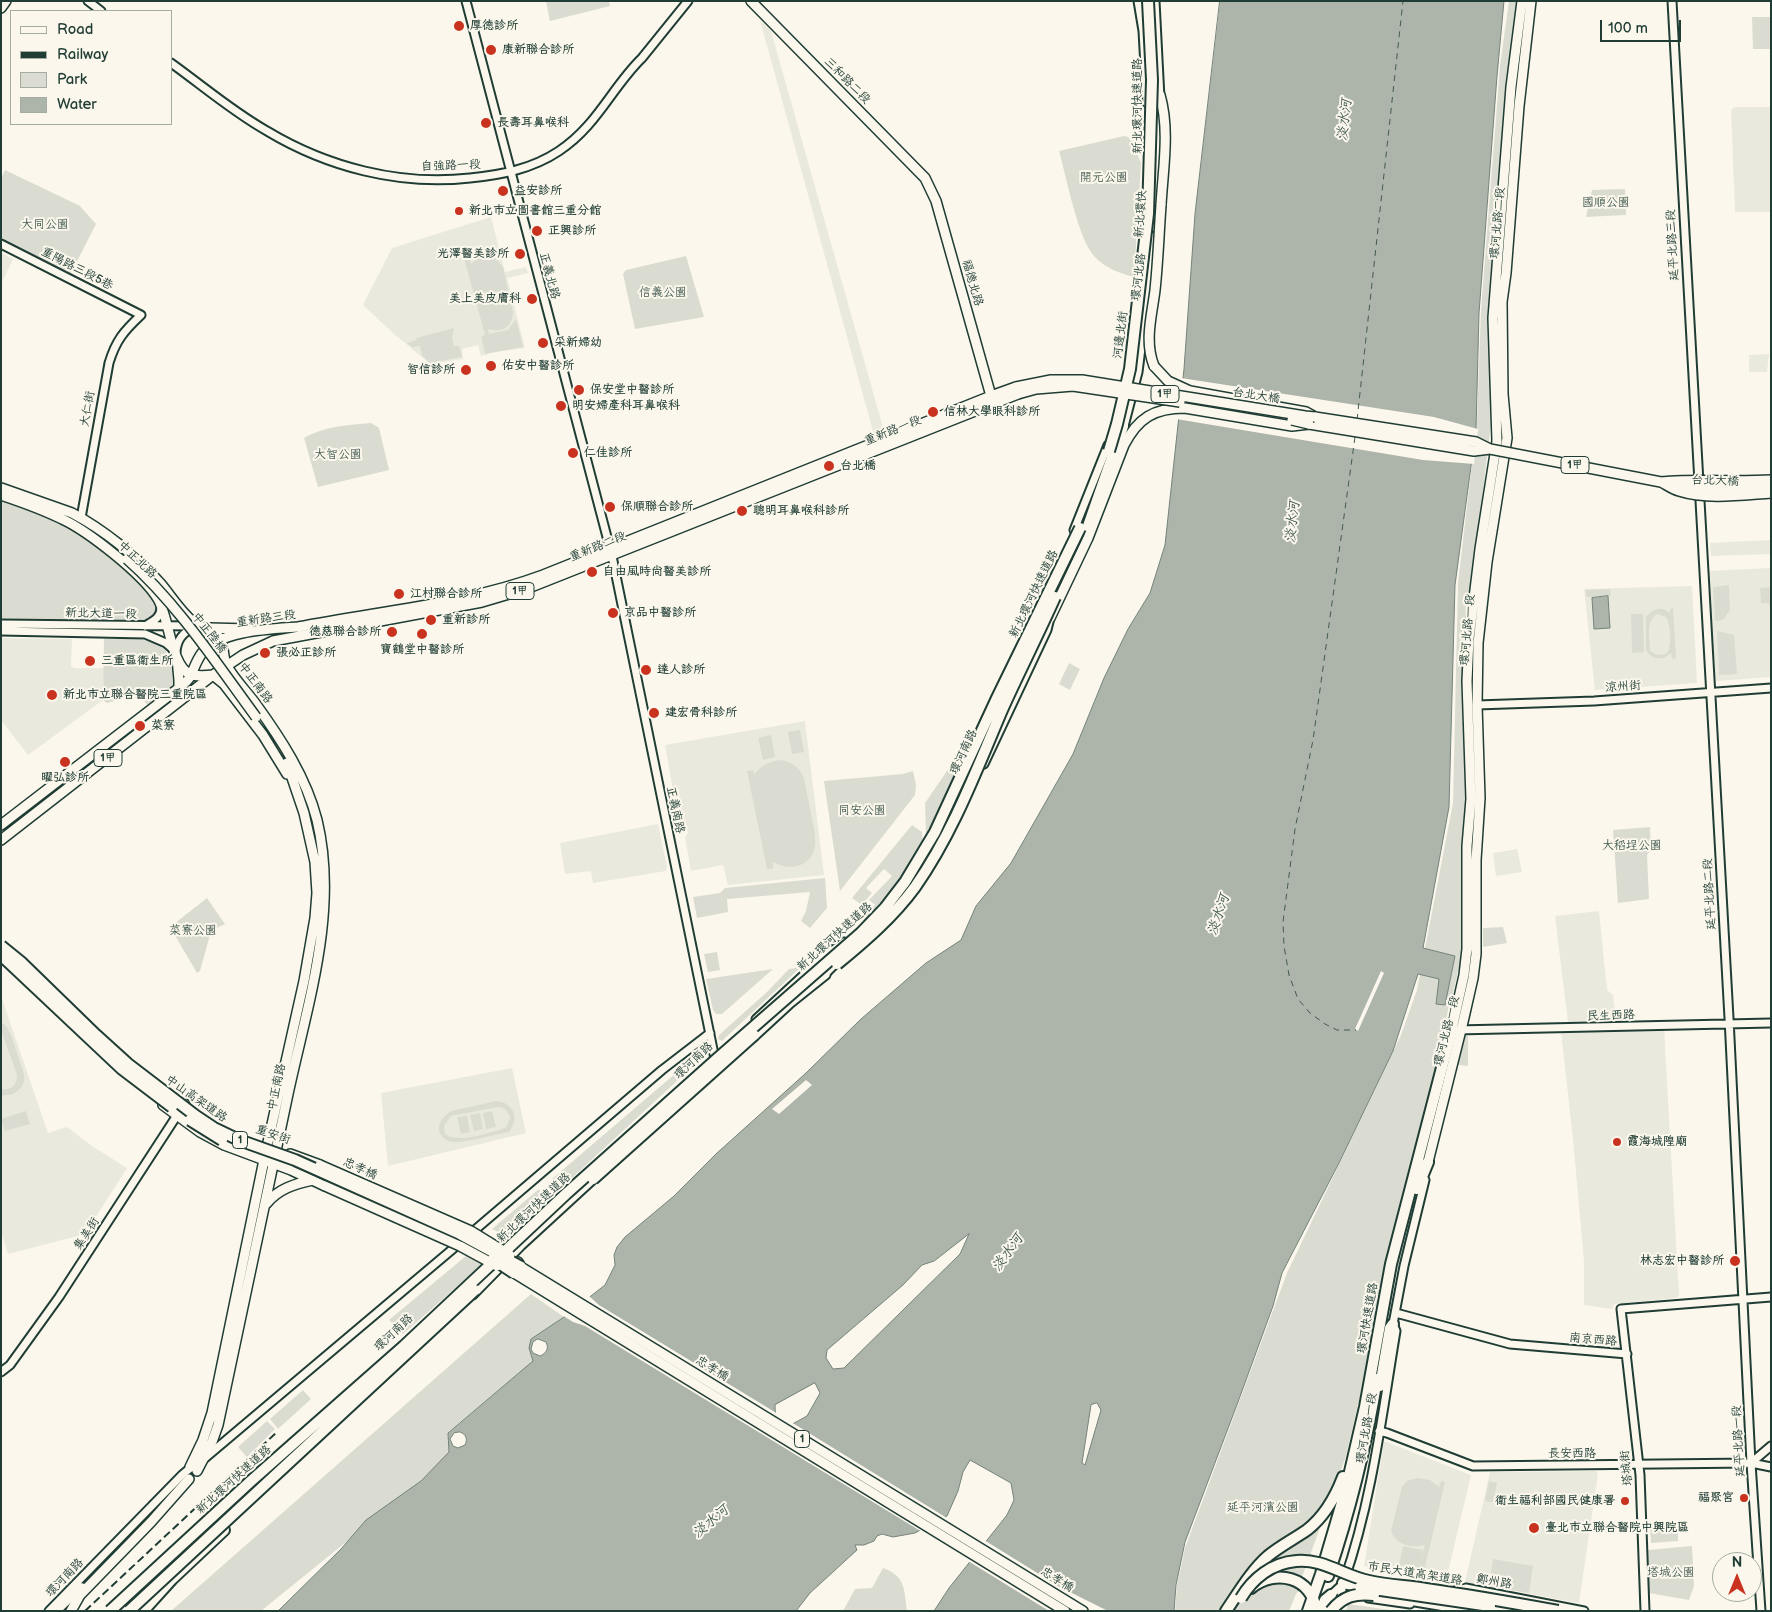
<!DOCTYPE html>
<meta charset="utf-8">
<style>
body{margin:0}
#map{position:relative;width:1772px;height:1612px;overflow:hidden;background:#fbf7ec;font-family:"Balsamiq Sans",sans-serif}
canvas{display:block}
.frame{position:absolute;inset:0;border:2px solid #1f3d34;pointer-events:none}
.legend{position:absolute;left:10px;top:10px;width:162px;height:115px;box-sizing:border-box;background:#fbf7ec;border:1px solid #a3ada2;margin:0;padding:6px 9px;list-style:none;font-size:15px;color:#1f3d34}
.legend li{display:flex;align-items:center;gap:10px;height:25px}
.legend b{width:25px;border:1px solid #a3ada2}
.north{position:absolute;left:1712px;top:1552px;width:50px;height:50px;box-sizing:border-box;background:#fbf7ec;border:1px solid #a3ada2;border-radius:50%;rotate:0deg;font-size:14px;font-weight:700;line-height:20px;text-align:center;color:#1f3d34}
.north::after{content:'';display:block;margin:auto;width:18px;height:22px;background:#c8321e;clip-path:polygon(50% 0,100% 100%,50% 72%,0 100%)}
.scale{position:absolute;left:1600px;top:20px;width:81px;height:22px;box-sizing:border-box;border:2px solid #1f3d34;border-top:0;padding-left:6px;font-size:15px;line-height:18px;white-space:nowrap;color:#1f3d34;-webkit-text-stroke:4px #fbf7ec;paint-order:stroke}
</style>
<div id="map">
<canvas width="1772" height="1612"></canvas>
<div class="frame"></div>
<ul class="legend">
<li><b style="height:6px;background:#fbf7ec"></b>Road</li>
<li><b style="height:6px;background:#1f3d34"></b>Railway</li>
<li><b style="height:14px;background:#dbdcd1"></b>Park</li>
<li><b style="height:14px;background:#adb4aa"></b>Water</li>
</ul>
<div class="north">N</div>
<div class="scale">100 m</div>
</div>
<script>
const ctx = document.querySelector('canvas').getContext('2d');
ctx.lineJoin = 'round';
function paint(path, color) {
  ctx.fillStyle = color;
  ctx.fill(path, 'evenodd');
}
function trace(path, color, width, dash) {
  ctx.strokeStyle = color;
  ctx.lineWidth = width;
  ctx.lineCap = dash ? 'butt' : 'round';
  ctx.setLineDash(dash || []);
  ctx.stroke(path);
}
function drawText(font, color, halo, rows, align = 'center') {
  ctx.font = font + ' "Balsamiq Sans","LXGW WenKai TC",sans-serif';
  ctx.lineWidth = 4;
  ctx.setLineDash([]);
  ctx.textBaseline = 'middle';
  ctx.strokeStyle = halo;
  ctx.fillStyle = color;
  for (const [text, x, y, turn = 0] of rows) {
    ctx.save();
    ctx.translate(x, y);
    ctx.rotate((+turn || 0) * Math.PI / 180);
    ctx.textAlign = isNaN(turn) ? turn : align;
    if (halo) ctx.strokeText(text, 0, 0);
    ctx.fillText(text, 0, 0);
    ctx.restore();
  }
}
const built = new Path2D(`
 M760,20L771,31L884,431L874,435Z
 M1734,107H1771V212H1735L1731,110Z
 M491,217L505,272L526,267L528,273L507,278L525,348L494,352L481,356L478,345L462,349L463,359L430,364L393,333L363,305L392,248Z
 M1,253L13,259L1,284Z
 M1769,354L1767,372H1749V355Z
 M1771,540V554L1711,556L1710,543Z
 M1771,568V677L1716,681L1707,571Z
 M1692,586L1697,683L1595,690L1584,589Z
 M1,638L72,639L71,666L74,668H104L103,700L28,755L1,720Z
 M805,721L824,875L728,885L723,865L691,871L685,837L688,833L686,825L680,816L679,789L673,790L665,745Z
 M658,824L667,867L666,871L593,883L591,871L565,874L560,843Z
 M1517,849L1522,872L1496,876L1493,853Z
 M1599,911L1607,990L1613,995L1617,1030L1664,1028L1679,1296L1676,1298L1614,1304L1612,1309L1584,1305V1261L1573,1139L1561,1031H1569L1555,916Z
 M1,996L48,1133L67,1127L92,1146L127,1168L85,1234L8,1254L1,1232Z
 M512,1068L526,1133L388,1166L381,1093Z
 M1384,1441L1471,1475L1447,1576L1444,1579L1364,1566Z
 M1596,1471L1598,1474L1579,1603L1465,1582L1490,1472Z`);
const green = new Path2D(`
 M546,1H609L610,6L550,21Z
 M1509,1H1519L1491,316V423L1466,636V937L1346,1456L1301,1580L1305,1584L1296,1594L1289,1611H1175L1177,1585L1185,1548L1287,1273L1401,1035L1417,990L1453,803L1458,583L1477,421L1481,310L1500,66Z
 M1752,17H1771V49H1753Z
 M1124,136L1128,137L1132,142L1141,163L1134,277C1119,273 1105,268 1094,256C1078,239 1066,175 1059,151Z
 M5,170L80,206L96,224L71,273L1,239V179Z
 M1625,189L1626,215L1586,217L1592,190Z
 M488,256L496,259L503,267L513,312C512,328 502,333 488,329L489,333L487,334L508,330L516,319L523,347L485,354L481,336L485,335L464,258L469,257L471,264L480,257Z
 M686,256L704,317L635,329L623,274L626,270Z
 M454,328L452,337L454,346H459L462,357L430,363L422,355L420,346L412,347L407,343L417,340L416,338Z
 M371,423L379,428L389,470L318,487L304,438C324,426 349,425 371,423Z
 M1,500C32,510 63,526 91,542C105,551 156,593 158,609C159,618 145,621 138,622L1,619Z
 M1729,585L1730,610L1723,620L1715,621L1713,587Z
 M1771,587V609L1770,610L1769,603H1761L1760,588Z
 M1610,589L1611,596L1586,597V590Z
 M1673,608L1676,658L1672,659L1671,653C1663,661 1652,660 1646,650V617C1652,609 1662,605 1670,613V609ZM1657,614L1666,617C1671,625 1672,644 1667,653C1661,656 1655,656 1650,650C1650,637 1645,622 1657,614Z
 M1631,614H1643L1644,652L1632,653Z
 M1717,631L1734,635L1737,674L1719,675Z
 M104,639C147,639 173,634 176,687L149,707L135,690L119,700L107,703L103,700Z
 M1069,663L1080,669L1070,690L1059,684Z
 M800,730L804,752L792,754L788,732Z
 M771,735L775,757L763,760L758,738Z
 M960,752L963,756L926,835L925,803Z
 M782,760C793,763 799,767 804,778L815,834C815,839 816,845 814,850C808,869 787,870 773,862V869H767L747,771L753,770L754,775C762,765 769,761 782,760Z
 M913,771L916,785L915,795L840,891L824,781L903,774Z
 M912,825L922,832L923,850L879,910L866,922L862,918L875,905L869,900L892,876L884,869L866,888L872,893L862,905L852,898Z
 M1650,827L1651,850L1647,855L1649,899L1618,903L1613,830Z
 M825,878L827,908L810,928L801,921L806,911L810,892L727,899L728,912L697,918L693,897L720,893L725,888Z
 M207,898L225,924L211,931L200,971L197,973L170,927Z
 M1503,927L1507,943L1483,947V928Z
 M717,952L720,970L708,972L704,954Z
 M801,967L722,1041L718,1039L719,1035L768,991L789,969Z
 M773,969L722,1014H716L713,1010L706,979Z
 M1,1022C11,1028 13,1042 17,1053C19,1060 23,1068 24,1075C26,1089 13,1097 1,1095V1089C11,1091 17,1085 17,1075L1,1030Z
 M1464,1036H1468V1066L1458,1065Z
 M703,1050L704,1056L560,1189L552,1179Z
 M497,1101C515,1103 519,1120 509,1132C495,1134 466,1143 453,1142C447,1141 440,1137 439,1130C438,1122 445,1115 451,1111ZM498,1107C505,1107 507,1111 510,1117L507,1126L503,1129C487,1133 459,1144 445,1134L444,1126L451,1116Z
 M26,1111L30,1124L5,1131L1,1119Z
 M492,1111L496,1127L486,1129L483,1113Z
 M480,1113L483,1129L474,1131L470,1115Z
 M467,1116L470,1132L461,1134L457,1117Z
 M539,1189L545,1201L502,1243L500,1233L492,1229Z
 M466,1256L483,1264L403,1334L389,1320Z
 M531,1294L564,1317L531,1339V1356L534,1361L448,1432L449,1452L436,1469L261,1611H171Z
 M303,1390L311,1399L278,1429L270,1419Z
 M267,1421L275,1429L247,1457L238,1447Z
 M1417,1478L1430,1480L1439,1487L1441,1481L1445,1482L1423,1575L1417,1574L1418,1570L1399,1565L1403,1546L1423,1550L1420,1562L1425,1545C1412,1548 1396,1546 1391,1531L1402,1487L1407,1481Z
 M1489,1481L1497,1483L1493,1502L1485,1501Z
 M1678,1524V1541L1651,1543L1650,1526Z
 M1692,1546L1694,1586L1689,1600L1649,1593L1648,1550Z
 M1493,1559L1533,1566L1529,1593L1489,1586Z
 M883,1568C906,1576 904,1590 907,1611H843L855,1589L872,1588Z
 M1348,1604L1397,1611H1346Z`);
const water = new Path2D(`
 M1220,1H1504L1497,76L1479,313L1476,429L1455,585L1449,807L1423,948L1455,956L1445,1005L1436,1004L1439,979L1418,974L1393,1051L1339,1163L1282,1273L1273,1306L1238,1402L1185,1542L1176,1585L1174,1611H934L949,1588L1007,1515L1014,1500L1011,1483L970,1460L963,1472L958,1491L947,1516L915,1533L893,1537L882,1534L877,1536L874,1541L864,1545H855L857,1550L810,1593L796,1611H278L341,1549L366,1520L421,1481L449,1452L448,1433L533,1361L529,1348L531,1339L564,1317L605,1285L615,1265L614,1255L617,1247L625,1237L674,1196L717,1153L806,1073L861,1019L926,963L961,940L976,906L1011,863L1073,754L1104,678L1128,629L1150,593L1165,545L1184,369L1195,214ZM969,1234L960,1254L844,1368L833,1369L826,1358L827,1350L903,1285L922,1265L934,1261ZM538,1339L546,1342C549,1348 547,1353 540,1356L533,1353L531,1349L533,1342ZM815,1383L820,1393L807,1416L776,1433L775,1405ZM1097,1403L1101,1410L1085,1465L1082,1463L1091,1405ZM460,1432C466,1434 468,1439 465,1445L458,1448L453,1446L450,1439L454,1433Z
 M1608,596L1610,628L1594,629L1592,598Z`);
const pier = new Path2D(`
 M1181,378L1434,417L1478,429L1474,464L1423,460L1176,419Z
 M1381,971L1384,973L1358,1031L1355,1029Z
 M806,1080L812,1085L779,1114L772,1109Z
 M588,1295L599,1305L778,1414L779,1429L791,1422L947,1518L922,1532L585,1326L573,1322L562,1315Z
 M984,1540L1060,1587L1108,1611H1049L968,1561Z`);
const ferry = new Path2D(`
 M1357,420L1403,1
 M1355,437L1313,740L1295,829L1283,922L1284,946L1289,975L1298,999L1310,1013L1325,1024L1337,1030H1356`);
const minor = new Path2D(`
 M88,1L101,11
 M466,1L612,556L716,1064
 M1138,1L1143,31L1147,103
 M1155,1L1160,98
 M1672,1L1729,1018L1751,1463L1761,1611
 M171,63C203,86 233,112 267,131C327,167 399,186 470,178C501,175 532,169 559,151C597,126 612,87 642,58L688,1
 M1,244L141,315C124,331 116,340 109,363L81,518
 M1123,430L1138,372L1155,236
 M1074,530L1108,445
 M1,624L193,626
 M145,626C153,621 161,618 161,607
 M1,631L145,634L166,643L174,650
 M176,652C177,640 182,633 193,628
 M1477,705L1594,701L1771,688
 M984,764L1047,630L1051,614
 M756,1019L822,958L844,942
 M1456,1030L1771,1023
 M753,1038L791,1003L826,975
 M469,1235L662,1070L710,1033
 M497,1251L521,1229L529,1224
 M473,1295L521,1246L595,1178
 M1396,1313L1510,1344L1627,1354
 M1,1372L10,1365L59,1297L185,1103
 M1379,1431L1387,1433L1473,1466L1751,1463L1771,1467
 M205,1458L461,1242
 M1751,1463L1771,1446
 M1454,1591L1466,1588L1584,1611
 M1368,1598L1410,1604
 M1340,1603C1342,1596 1341,1588 1344,1581C1372,1501 1382,1415 1396,1331L1393,1324L1404,1266L1425,1180
 M49,1611L182,1475L194,1465
 M57,1611L82,1587
 M1328,1611L1331,1595L1344,1583
 M1645,1611L1640,1475L1621,1309L1771,1297`);
const major = new Path2D(`
 M751,1L925,178L936,201L991,396
 M1,8L6,1
 M1160,95C1170,130 1163,169 1161,205
 M1154,366L1168,381L1190,391L1306,412L1315,417L1476,442L1490,449
 M1,488L72,513C104,530 136,556 160,583C171,596 180,611 193,622C201,629 213,627 219,637C225,646 222,657 227,666C234,679 246,691 255,703C281,739 306,777 317,820C339,911 307,1005 288,1094C265,1204 241,1315 218,1425L212,1442L197,1471
 M1,495C22,502 42,509 62,519C88,531 143,574 158,599C169,617 171,666 190,674C197,677 205,676 213,675
 M1050,618L1088,538L1124,445C1138,418 1154,408 1185,408L1292,426L1309,424L1474,451L1490,449
 M210,628L248,629
 M177,658L179,680V688
 M213,675L224,684L263,735L287,774
 M1,825L179,688C182,685 187,682 190,677C194,669 196,661 202,653C221,630 270,629 298,627C379,611 465,604 543,575L991,396L1016,387
 M1,840L213,675L243,655L273,641L482,602L526,589L1018,394
 M1452,1029L1464,975L1467,949V846L1471,799L1467,681L1469,639L1480,549L1497,441L1493,318L1511,87L1522,1
 M163,1105L200,1132L224,1145L291,1170L325,1186
 M290,1154L320,1165
 M1428,1162L1463,1022L1473,978L1476,954V860L1480,798L1477,705L1478,643L1487,562L1507,438L1503,394L1502,302L1506,273L1519,106L1531,1
 M266,1204C278,1189 294,1184 313,1180
 M518,1262L521,1267L1083,1611
 M514,1273L1065,1611
 M190,1467L203,1440L212,1413L264,1160L304,981L315,918L317,893L315,862L304,813L287,763
 M71,1611L80,1595L151,1522L189,1479`);
const highway = new Path2D(`
 M1087,529L1123,426
 M888,911C935,858 957,797 987,735
 M821,976L842,955
 M1417,1189L1428,1162
 M1380,1386L1390,1328L1393,1324
 M1328,1576C1350,1511 1366,1446 1377,1379
 M1343,1583L1360,1587
 M1251,1588C1275,1568 1313,1577 1316,1611
 M1406,1599L1478,1611
 M143,1611L172,1579L224,1530
 M1226,1611C1239,1592 1251,1571 1268,1556C1280,1546 1294,1539 1307,1530C1325,1516 1335,1498 1343,1477
 M1308,1611L1321,1574L1346,1489L1365,1407L1391,1264L1452,1029
 M1321,1611L1325,1600L1331,1595`);
const rail = new Path2D(`
 M85,1611L278,1431`);
const majorBridge = new Path2D(`
 M1154,366C1144,341 1152,315 1155,290C1158,262 1159,233 1161,205
 M1016,387L1051,380H1082L1305,416L1315,417
 M1018,394L1036,389L1073,386L1180,402
 M1292,420L1309,424
 M1490,449L1661,482C1697,479 1734,482 1771,480
 M1661,482C1667,485 1672,489 1679,491C1707,500 1742,495 1771,493
 M1676,485L1715,488L1771,487
 M127,559C177,603 217,664 256,717
 M320,1165L471,1231L510,1255
 M325,1186L460,1246L497,1266`);
const highwayBridge = new Path2D(`
 M1109,451L1117,424L1130,369L1148,214L1152,80L1148,1
 M1,946L22,963L96,1035L128,1064L196,1116L214,1128L239,1140L295,1160L460,1234L521,1267
 M1,955L122,1069L172,1107
 M837,964C865,941 893,917 915,887C953,833 976,771 1002,710C1019,672 1038,635 1055,597
 M190,1120L222,1140
 M593,1179L754,1035
 M493,1259L514,1273
 M1360,1587L1490,1606
 M1241,1598C1253,1578 1272,1563 1296,1561C1322,1558 1344,1576 1369,1581C1387,1585 1407,1586 1426,1589C1470,1595 1514,1603 1558,1611
 M110,1611L251,1481L404,1346L567,1193L718,1058L861,933L885,908L905,882L935,832L997,698L1080,528
 M129,1611L475,1290
 M1331,1611C1343,1596 1355,1593 1374,1595`);
const markers = [
 [459,26,6,"#c8321e"],
 [491,50,6,"#c8321e"],
 [486,123,6,"#c8321e"],
 [503,191,6,"#c8321e"],
 [459,211,5,"#c8321e"],
 [537,231,6,"#c8321e"],
 [520,254,6,"#c8321e"],
 [532,299,6,"#c8321e"],
 [543,343,6,"#c8321e"],
 [491,366,6,"#c8321e"],
 [466,370,6,"#c8321e"],
 [579,390,6,"#c8321e"],
 [561,406,6,"#c8321e"],
 [933,412,6,"#c8321e"],
 [573,453,6,"#c8321e"],
 [829,466,6,"#c8321e"],
 [610,507,6,"#c8321e"],
 [742,511,6,"#c8321e"],
 [592,572,6,"#c8321e"],
 [399,594,6,"#c8321e"],
 [613,613,6,"#c8321e"],
 [431,620,6,"#c8321e"],
 [392,632,6,"#c8321e"],
 [422,634,6,"#c8321e"],
 [265,653,6,"#c8321e"],
 [90,661,6,"#c8321e"],
 [646,670,6,"#c8321e"],
 [52,695,6,"#c8321e"],
 [654,713,6,"#c8321e"],
 [140,726,6,"#c8321e"],
 [65,762,6,"#c8321e"],
 [1617,1142,5,"#c8321e"],
 [1735,1261,6,"#c8321e"],
 [1744,1498,5,"#c8321e"],
 [1625,1501,5,"#c8321e"],
 [1534,1528,6,"#c8321e"]
];
const shields = [
 [1165,394,28],
 [1575,465,28],
 [520,591,28],
 [108,758,28],
 [240,1140,15],
 [802,1439,15]
];
const shieldNames = [
 ["1甲",1165,394],
 ["1甲",1575,465],
 ["1甲",520,591],
 ["1甲",108,758],
 ["1",240,1140],
 ["1",802,1439]
];
const poiNames = [
 ["厚德診所",470,26],
 ["康新聯合診所",502,50],
 ["長壽耳鼻喉科",497,123],
 ["益安診所",514,191],
 ["新北市立圖書館三重分館",469,211],
 ["正興診所",548,231],
 ["光澤醫美診所",509,254,"right"],
 ["美上美皮膚科",521,299,"right"],
 ["采新婦幼",554,343],
 ["佑安中醫診所",502,366],
 ["智信診所",455,370,"right"],
 ["保安堂中醫診所",590,390],
 ["明安婦產科耳鼻喉科",572,406],
 ["信林大學眼科診所",944,412],
 ["仁佳診所",584,453],
 ["台北橋",840,466],
 ["保順聯合診所",621,507],
 ["聰明耳鼻喉科診所",753,511],
 ["自由風時尚醫美診所",603,572],
 ["江村聯合診所",410,594],
 ["京品中醫診所",624,613],
 ["重新診所",442,620],
 ["德慈聯合診所",381,632,"right"],
 ["寶鶴堂中醫診所",422,650,"center"],
 ["張必正診所",276,653],
 ["三重區衛生所",101,661],
 ["達人診所",657,670],
 ["新北市立聯合醫院三重院區",63,695],
 ["建宏骨科診所",665,713],
 ["菜寮",151,726],
 ["曜弘診所",65,778,"center"],
 ["霞海城隍廟",1627,1142],
 ["林志宏中醫診所",1724,1261,"right"],
 ["福聚宮",1734,1498,"right"],
 ["衛生福利部國民健康署",1615,1501,"right"],
 ["臺北市立聯合醫院中興院區",1545,1528]
];
const streetNames = [
 ["三和路二段",847,81,45],
 ["新北環河快速道路",1138,106,-90],
 ["自強路一段",451,166,-2],
 ["新北環快",1141,214,-86],
 ["環河北路二段",1498,223,-85],
 ["延平北路三段",1673,245,-93],
 ["重陽路三段5巷",77,269,27],
 ["正義北路",549,276,75],
 ["環河北路",1139,277,-83],
 ["福德北路",972,283,74],
 ["河邊北街",1121,335,-83],
 ["台北大橋",1256,396,9],
 ["大仁街",88,409,-80],
 ["重新路一段",893,431,-22],
 ["台北大橋",1715,481,2],
 ["重新路二段",598,547,-22],
 ["中正北路",137,560,43],
 ["新北環河快速道路",1034,594,-64],
 ["新北大道一段",101,614,1],
 ["重新路三段",266,619,-8],
 ["環河北路一段",1468,630,-85],
 ["中正陸橋",209,633,52],
 ["中正南路",255,683,53],
 ["涼州街",1623,687,-4],
 ["環河南路",964,752,-65],
 ["正義南路",675,810,78],
 ["延平北路二段",1710,894,-93],
 ["新北環河快速道路",835,937,-42],
 ["民生西路",1611,1016,-2],
 ["環河北路一段",1447,1031,-76],
 ["環河南路",694,1061,-43],
 ["中正南路",277,1087,-78],
 ["中山高架道路",196,1099,35],
 ["重安街",273,1135,19],
 ["忠孝橋",360,1169,24],
 ["新北環河快速道路",534,1208,-43],
 ["集美街",87,1234,-57],
 ["環河快速道路",1368,1318,-80],
 ["環河南路",394,1333,-43],
 ["南京西路",1593,1340,5],
 ["忠孝橋",712,1369,31],
 ["環河北路一段",1367,1428,-80],
 ["延平北路一段",1739,1441,-93],
 ["長安西路",1572,1454],
 ["塔城街",1627,1468,-96],
 ["新北環河快速道路",234,1480,-42],
 ["市民大道高架道路",1415,1574,9],
 ["環河南路",65,1578,-46],
 ["忠孝橋",1057,1580,31],
 ["鄭州路",1494,1582,10]
];
const parkNames = [
 ["開元公園",1104,178],
 ["國順公園",1606,203],
 ["大同公園",45,225],
 ["信義公園",663,293],
 ["大智公園",338,455],
 ["同安公園",862,811],
 ["大稻埕公園",1632,846],
 ["菜寮公園",193,931],
 ["延平河濱公園",1263,1508],
 ["塔城公園",1671,1573]
];
const waterNames = [
 ["淡水河",1345,120,-83],
 ["淡水河",1293,522,-83],
 ["淡水河",1219,915,-71],
 ["淡水河",1008,1253,-54],
 ["淡水河",711,1522,-40]
];
paint(built, '#eae9de');
paint(green, '#dbdcd1');
paint(water, '#adb4aa');
trace(water, '#74847b', 1);
paint(pier, '#fbf7ec');
trace(ferry, '#425b52', 1, [6, 5]);
trace(minor, '#1f3d34', 11);
trace(major, '#1f3d34', 12);
trace(highway, '#1f3d34', 14);
trace(minor, '#fbf7ec', 7);
trace(major, '#fbf7ec', 9);
trace(highway, '#fbf7ec', 10);
trace(rail, '#1f3d34', 2, [8, 4]);
trace(majorBridge, '#1f3d34', 12, []);
trace(highwayBridge, '#1f3d34', 14, []);
trace(majorBridge, '#fbf7ec', 9);
trace(highwayBridge, '#fbf7ec', 10);
for (const [x, y, r, color] of markers) {
  const dot = new Path2D();
  dot.arc(x, y, r, 0, 2 * Math.PI);
  ctx.fillStyle = color;
  ctx.fill(dot);
  trace(dot, '#fbf7ec', 2);
}
for (const [x, y, w] of shields) {
  const box = new Path2D();
  box.roundRect(x - w / 2, y - 8.5, w, 17, 4);
  ctx.fillStyle = '#fbf7ec';
  ctx.fill(box);
  trace(box, '#1f3d34', 1);
}
drawText('bold 11px', '#1f3d34', null, shieldNames);
drawText('bold 12px', '#1f3d34', '#fbf7ec', poiNames, 'left');
drawText('12px', '#1f3d34', '#fbf7ec', streetNames);
drawText('12px', '#455d53', '#fbf7ec', parkNames);
drawText('italic 14px', '#425b52', '#fbf7ec', waterNames);
</script>
